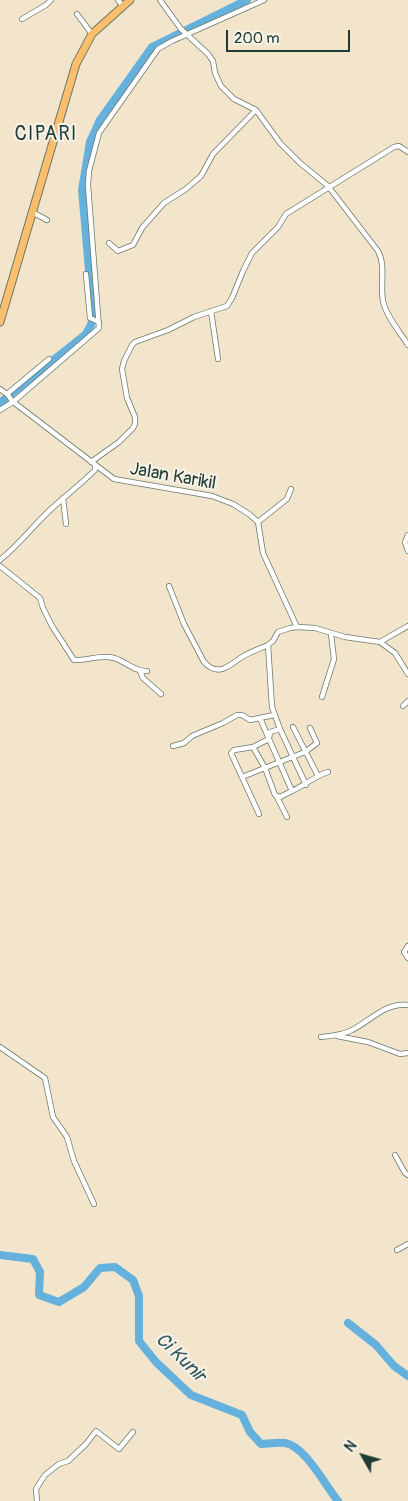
<!DOCTYPE html>
<style>
body{margin:0}
#map{position:relative;width:408px;height:1501px;overflow:hidden;background:#f2e5cc;font-family:Pangolin,sans-serif}
canvas{display:block}
.north{position:absolute;left:338px;top:1431px;width:50px;height:50px;-webkit-text-stroke:4px #f7f3e8;paint-order:stroke;rotate:308deg;font-size:14px;font-weight:700;line-height:20px;text-align:center;color:#1f3d34}
.north::after{content:'';display:block;margin:auto;width:18px;height:22px;background:#1f3d34;clip-path:polygon(50% 0,100% 100%,50% 72%,0 100%)}
.scale{position:absolute;left:226px;top:30px;width:124px;height:22px;box-sizing:border-box;border:2px solid #1f3d34;border-top:0;padding-left:6px;font-size:15px;line-height:18px;white-space:nowrap;color:#1f3d34;-webkit-text-stroke:4px #f7f3e8;paint-order:stroke}
</style>
<div id="map">
<canvas width="408" height="1501"></canvas>
<div class="north">N</div>
<div class="scale">200 m</div>
</div>
<script>
const ctx = document.querySelector('canvas').getContext('2d');
ctx.lineJoin = 'round';
function trace(path, color, width, dash) {
  ctx.strokeStyle = color;
  ctx.lineWidth = width;
  ctx.lineCap = dash ? 'butt' : 'round';
  ctx.setLineDash(dash || []);
  ctx.stroke(path);
}
function drawText(font, color, halo, rows, align = 'center') {
  ctx.font = font + ' Pangolin,sans-serif';
  ctx.lineWidth = 4;
  ctx.setLineDash([]);
  ctx.textBaseline = 'middle';
  ctx.strokeStyle = halo;
  ctx.fillStyle = color;
  for (const [text, x, y, turn = 0] of rows) {
    ctx.save();
    ctx.translate(x, y);
    ctx.rotate((+turn || 0) * Math.PI / 180);
    ctx.textAlign = isNaN(turn) ? turn : align;
    if (halo) ctx.strokeText(text, 0, 0);
    ctx.fillText(text, 0, 0);
    ctx.restore();
  }
}
const river = new Path2D(`
 M0,403L86,334L91,325L93,315L82,190L90,142L100,120L152,47L247,0
 M0,1255L33,1259L40,1272L39,1295L59,1302L84,1287L100,1268L115,1267L133,1280L139,1296V1341L156,1362L191,1395L242,1415L250,1432L261,1444C269,1444 278,1442 285,1443C305,1446 325,1485 338,1501
 M348,1323L376,1345L394,1366L408,1376`);
const street = new Path2D(`
 M118,0L123,6
 M160,0L181,29L208,54L213,61L215,73L221,86L234,99L256,110L280,143L300,163L328,186L378,251C386,265 380,284 383,301C386,316 400,332 408,345
 M77,14L92,34
 M22,19L46,5L51,0
 M32,212L47,220
 M109,243L118,251L133,245L142,228L164,203L186,189L201,176L213,154L256,110
 M86,274L90,318L99,322
 M211,311L218,359
 M0,389L8,395L12,401L114,479L212,496L233,504L249,514L258,522L263,553L297,627L315,628L345,637L380,642L395,653L408,674
 M7,394L49,359
 M0,410L13,402L99,328L88,185L89,171L99,133L158,49L172,41L264,0
 M91,462L119,442L133,428L135,424V417L127,398L122,369L124,361L132,345L135,342L168,330L194,317L227,306L232,298L243,271L252,253L278,227L286,214L394,147L399,146L408,152
 M63,498L66,524
 M258,522L287,499L291,489
 M408,535L405,542L408,551
 M0,560C19,545 32,527 49,511C64,497 81,484 95,470V466
 M0,566L40,598L43,608L52,626L74,660C88,661 100,654 114,658C125,661 135,672 147,671
 M169,586L184,624L204,662C219,678 229,665 242,657C250,652 259,649 268,645
 M380,642L408,626
 M140,671L143,678L161,694
 M322,697L334,659L331,634
 M403,706L408,701
 M293,727L318,776
 M280,729L272,707L268,645L273,641L278,632L290,628L297,627
 M173,746L184,743L192,736L223,723L237,715H242L250,720L274,715
 M253,747L265,768L275,795L280,797L292,791
 M242,777L305,752L317,743L310,728
 M306,785L280,729L270,732L269,739L292,791C305,785 315,776 328,772
 M277,797L287,817
 M259,814L231,753L234,750L253,747L269,739L260,718
 M408,946L404,952L408,958
 M337,1036L368,1042L400,1054L408,1053
 M321,1037C331,1036 343,1035 352,1030C370,1021 386,1002 408,1005
 M0,1047L45,1078L53,1117L67,1137L74,1161L94,1204
 M395,1155L405,1173L408,1175
 M397,1250L408,1244
 M37,1501L36,1489L45,1475L59,1464L68,1461L86,1444L96,1431L119,1449L133,1432`);
const primary = new Path2D(`
 M0,322L76,64L92,34L130,0`);
const streetNames = [
 ["Jalan Karikil",173,477,10]
];
const waterNames = [
 ["Ci Kunir",180,1358,44]
];
const quarterNames = [
 ["CIPARI",46,135]
];
trace(river, '#63b1dc', 8);
trace(street, '#697869', 6);
trace(primary, '#697869', 9);
trace(street, '#fff', 4.5);
trace(primary, '#fabe6d', 7);
drawText('18px', '#1f3d34', '#f7f3e8', streetNames);
drawText('italic 19px', '#305a5e', '#f7f3e8', waterNames);
ctx.letterSpacing = '1px';
drawText('20px', '#1f3d34', '#f7f3e8', quarterNames);
ctx.letterSpacing = '0px';
</script>
